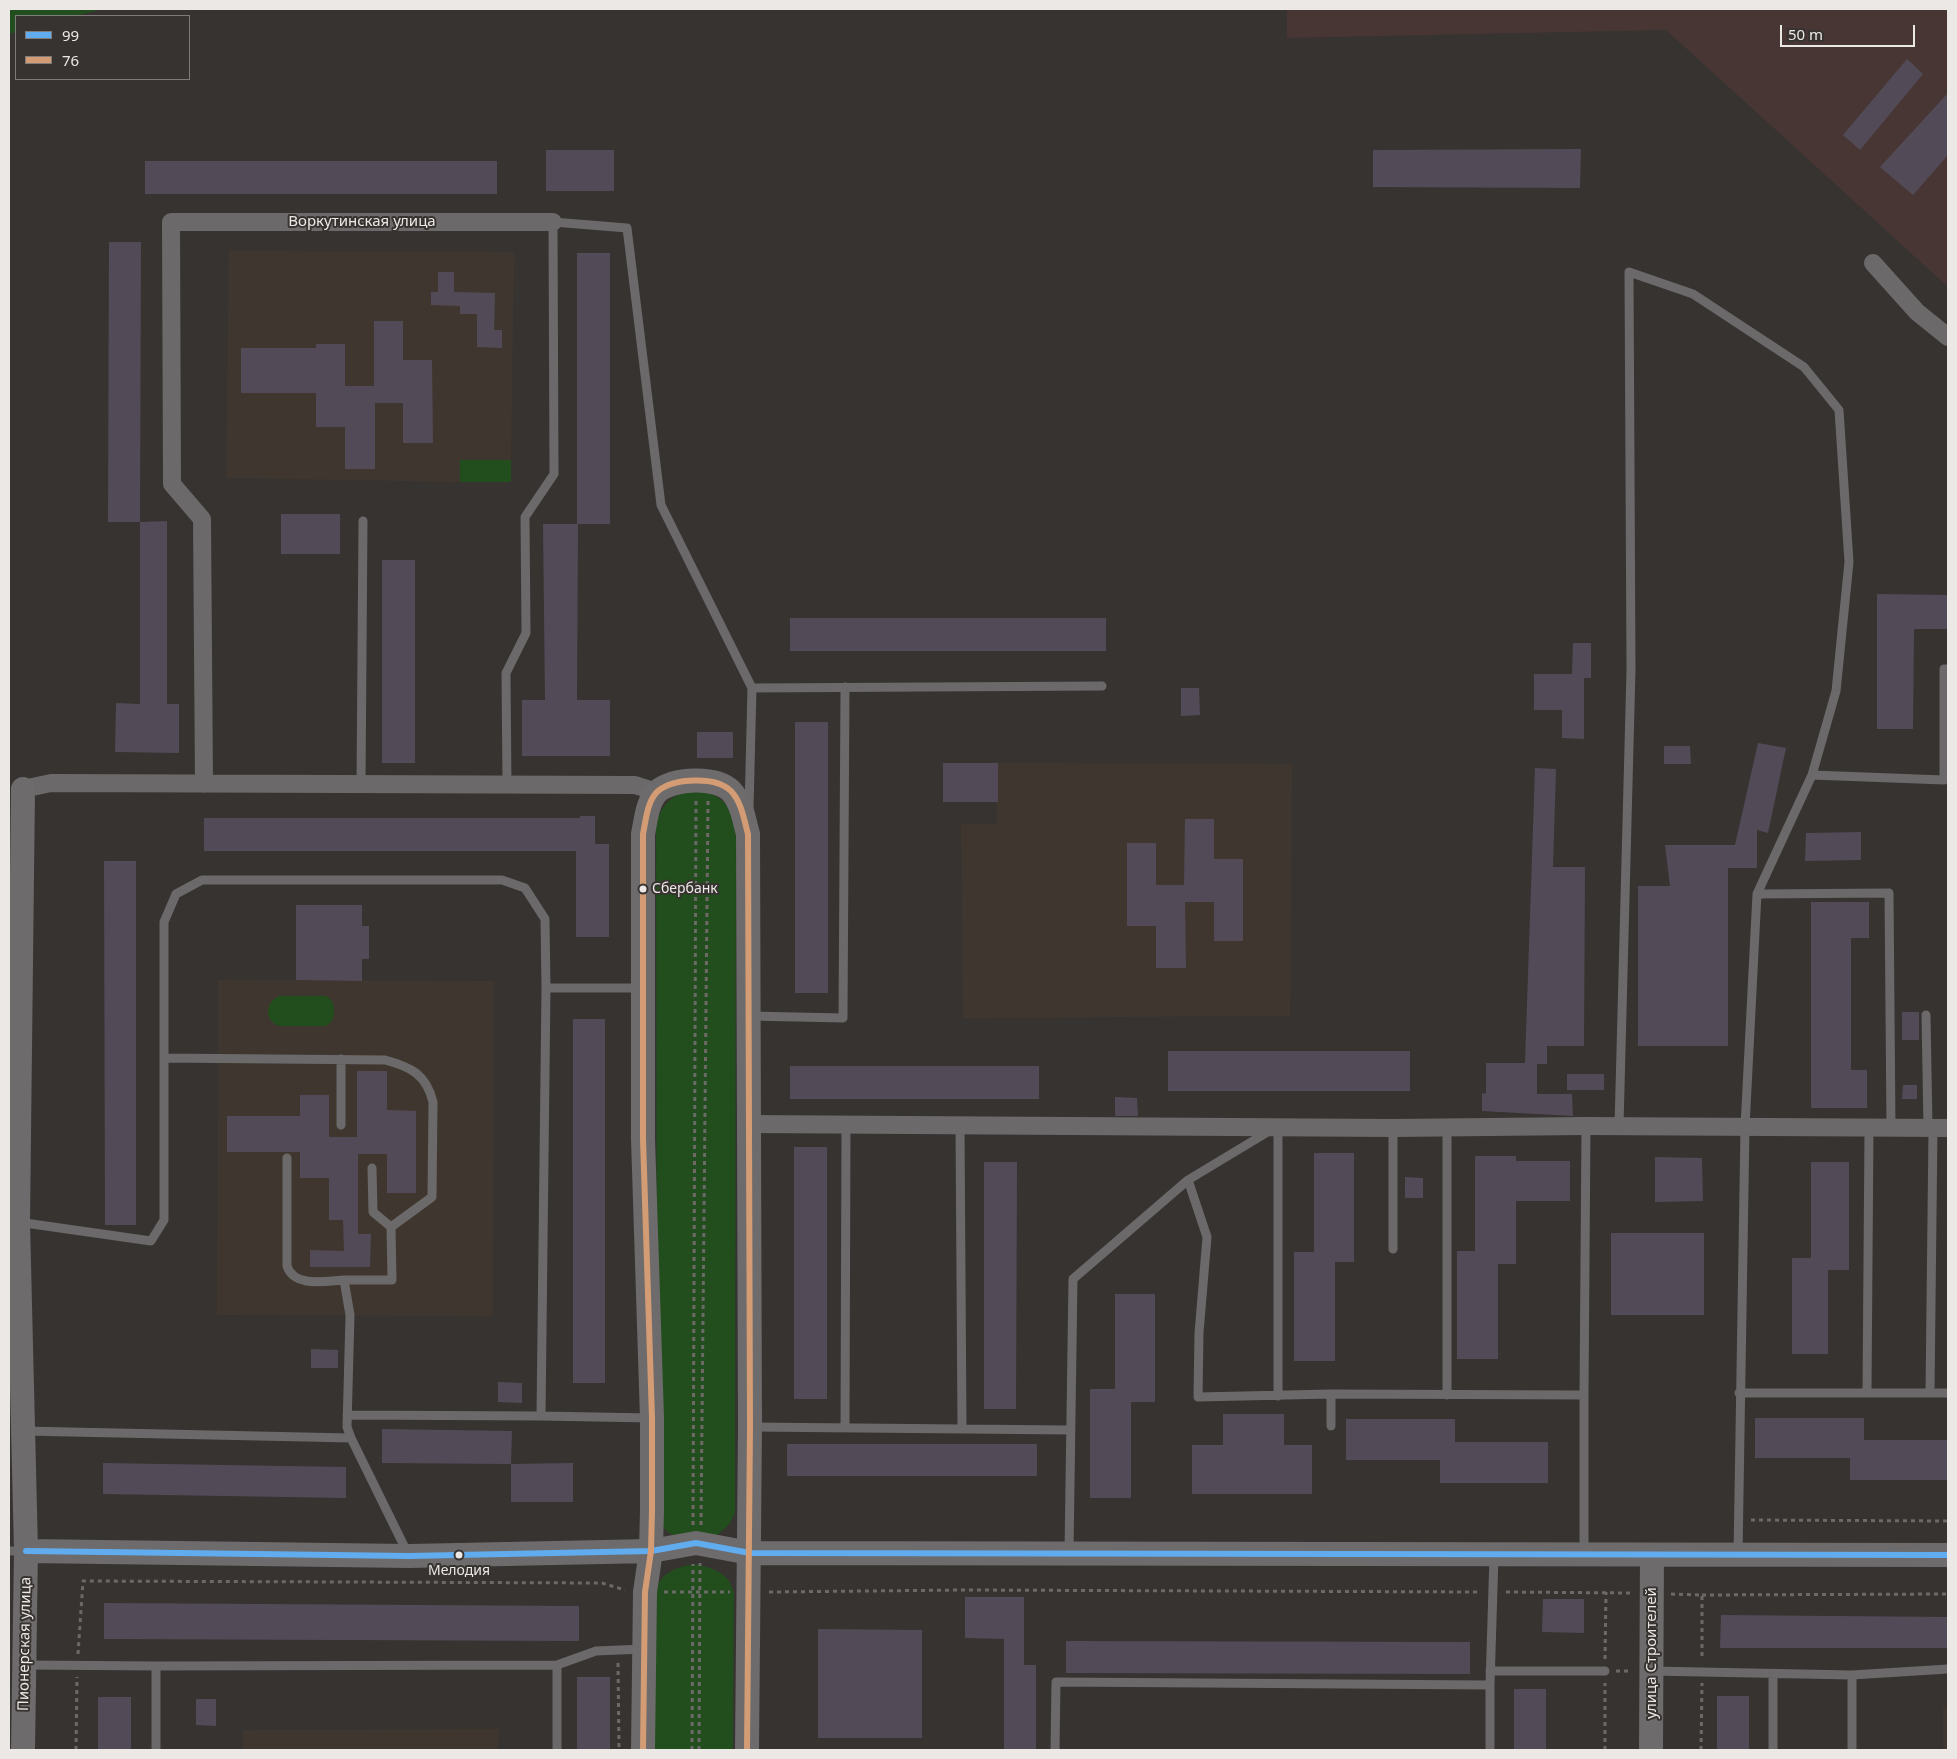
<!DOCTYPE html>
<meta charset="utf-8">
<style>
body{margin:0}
#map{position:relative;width:1957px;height:1759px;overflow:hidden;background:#363331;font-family:"Noto Sans",sans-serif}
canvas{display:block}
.frame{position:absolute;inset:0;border:10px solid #ebe8e6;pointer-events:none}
.legend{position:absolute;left:15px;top:15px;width:175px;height:65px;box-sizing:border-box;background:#373330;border:1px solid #7f7b79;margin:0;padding:6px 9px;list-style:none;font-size:15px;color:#ebe8e6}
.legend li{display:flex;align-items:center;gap:10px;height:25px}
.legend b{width:25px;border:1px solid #7f7b79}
.scale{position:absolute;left:1780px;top:25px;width:135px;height:22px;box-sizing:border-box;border:2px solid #ebe8e6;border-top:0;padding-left:6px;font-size:15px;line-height:18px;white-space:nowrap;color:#ebe8e6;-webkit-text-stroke:4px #373330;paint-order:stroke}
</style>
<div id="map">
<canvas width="1957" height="1759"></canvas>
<div class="frame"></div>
<ul class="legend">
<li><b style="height:6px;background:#60acee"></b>99</li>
<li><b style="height:6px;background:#d39c74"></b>76</li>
</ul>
<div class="scale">50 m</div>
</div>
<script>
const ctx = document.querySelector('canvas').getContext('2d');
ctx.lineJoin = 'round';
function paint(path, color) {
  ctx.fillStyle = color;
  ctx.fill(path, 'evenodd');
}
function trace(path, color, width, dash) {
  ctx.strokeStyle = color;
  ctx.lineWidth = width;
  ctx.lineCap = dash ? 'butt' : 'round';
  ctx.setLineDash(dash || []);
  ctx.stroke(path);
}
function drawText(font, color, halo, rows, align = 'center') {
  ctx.font = font + ' "Noto Sans",sans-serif';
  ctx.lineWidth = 4;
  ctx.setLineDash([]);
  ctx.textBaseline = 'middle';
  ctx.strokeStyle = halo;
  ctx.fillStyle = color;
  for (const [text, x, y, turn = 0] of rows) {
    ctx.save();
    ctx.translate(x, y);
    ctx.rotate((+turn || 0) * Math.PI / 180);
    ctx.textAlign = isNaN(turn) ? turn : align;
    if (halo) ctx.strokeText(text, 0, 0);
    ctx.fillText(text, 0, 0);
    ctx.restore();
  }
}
const built = new Path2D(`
 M229,251L514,252L511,460H460V482L226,478Z
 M998,763L1292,764L1290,1016L963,1018L961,824H997Z
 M218,980L494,981L493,1316L217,1315Z
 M1943,1708H1948V1750H1943Z
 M498,1729V1750H243V1730Z`);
const industrial = new Path2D(`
 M1287,9H1948V287L1666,30L1287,38Z`);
const green = new Path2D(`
 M9,9H103L75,16H16V32L9,34Z
 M460,460H511V482H460Z
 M697,790C719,794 731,804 736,826L735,1512C732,1520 729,1526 722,1531C715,1538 706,1538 696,1538C677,1538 662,1535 657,1514L656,824C663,801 673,794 697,790Z
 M279,996H326C335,1001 336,1011 332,1021L326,1026H279C264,1020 265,1002 279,996Z
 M693,1564C705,1566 722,1570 729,1581C731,1584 732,1589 734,1592L733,1750H653L654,1592C662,1573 673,1568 693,1564Z`);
const building = new Path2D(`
 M1907,59L1923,74L1860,150L1843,135Z
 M1948,93V155L1913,195L1880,167Z
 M1581,149L1580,188L1373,187V150Z
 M546,150H614V191H546Z
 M145,161H497V194H145Z
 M109,242H141L140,522H108Z
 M577,253H610V524H578L577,700H610V756H522V700H545L543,524H577Z
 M438,272H454V292L495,293L494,330H502V348L477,347V314H460V306L431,305V292H438Z
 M374,321H403V360H432L433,443H403V403H375V469H345V427H316V393H241V348H316V344H345V386H374Z
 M281,514H340V554H281Z
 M167,521V704H179V753L115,752L116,703L140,704V522Z
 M382,560H415V763H382Z
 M1877,594L1948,595V629H1914L1913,729H1877Z
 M790,618H1106V651H790Z
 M1573,643H1591V678H1584V739L1562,738V710H1534V674H1572Z
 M1181,688H1199L1200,715L1181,716Z
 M795,722H828V993H795Z
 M697,732H733V758H697Z
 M1758,743L1786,748L1768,833L1757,830V868H1728V1046H1638V886H1670L1665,845H1735Z
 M1664,746H1690L1691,764H1664Z
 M943,763H998V802H943Z
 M1535,768L1556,769L1553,867H1585L1584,1046H1547V1064H1537V1094H1572L1573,1116L1482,1111V1093L1486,1094V1063H1525Z
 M580,816H595V844H609V937H576V851H204V818H580Z
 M1185,819H1214V859H1243V941H1214V902H1185L1186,968H1156V926H1127V843H1156V885H1184Z
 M1861,832V860L1805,861L1806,833Z
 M104,861H136V1225H105Z
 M1811,902H1869V938H1851V1070H1867V1108H1811Z
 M296,905H362V926H369V959H362V981L296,980Z
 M1902,1012H1919V1040H1902Z
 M573,1019H605V1383H573Z
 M1168,1051H1410V1091H1168Z
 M790,1066H1039V1099H790Z
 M357,1071H387V1110L416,1111V1193H387V1154H358V1234H371L370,1267H310V1250L344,1251L343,1220H329V1178H300V1152H227V1116H300V1095H329V1137H357Z
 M1567,1074H1604V1090H1567Z
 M1903,1085H1917V1099H1902Z
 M1115,1097L1137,1098L1138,1116H1115Z
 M794,1147H827V1399H794Z
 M1314,1153H1354V1262H1335V1361H1294V1252H1314Z
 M1475,1156H1516V1161H1570V1201H1516V1264H1498V1359H1457V1251H1475Z
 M1655,1157L1702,1158L1703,1201L1655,1202Z
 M984,1162H1017L1016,1409H984Z
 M1811,1162H1849V1270H1828V1354H1792V1258H1811Z
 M1405,1177L1423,1178V1198H1405Z
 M1611,1233H1704V1315H1611Z
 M1115,1294H1155V1402H1131V1498H1090V1389H1115Z
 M311,1349L338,1350V1368H311Z
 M498,1382L522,1383V1403L498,1402Z
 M1223,1414H1284V1445H1312V1494H1192V1445H1223Z
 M1755,1418H1864V1440H1948V1480H1850V1458H1755Z
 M1346,1419H1455V1442H1548V1483H1440V1460H1346Z
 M382,1429L512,1431L511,1464L382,1463Z
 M787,1444H1037V1476H787Z
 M103,1463L346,1467V1498L103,1494Z
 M573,1463V1502H511V1464Z
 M965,1597H1024V1665H1036V1750H1004V1639L965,1638Z
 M1543,1599H1584V1633L1542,1632Z
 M104,1603L579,1606V1641L104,1639Z
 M1721,1615L1948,1617V1648H1720Z
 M818,1629L922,1630V1738H818Z
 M1066,1641L1470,1642V1674L1066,1673Z
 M577,1677H610V1750H577Z
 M1514,1689H1546V1750H1514Z
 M1717,1696H1749V1750H1717Z
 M98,1697H131V1750H98Z
 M196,1699H216V1726L196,1725Z`);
const path = new Path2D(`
 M1751,1520L1948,1521
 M693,1525L696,801
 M701,1525L708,801
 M664,1592H730
 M769,1592L963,1590L1480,1592
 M1506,1592L1632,1593
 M1671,1594L1702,1595V1660
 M1702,1595L1948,1594
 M78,1654L83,1581L602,1583L625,1590
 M1605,1659L1606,1592
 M618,1663L619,1750
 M1616,1671H1632
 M76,1750L77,1677
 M692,1750L693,1564
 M699,1750L700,1563
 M1605,1750V1683
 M1701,1750L1702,1683`);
const lane = new Path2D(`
 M361,785L363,521
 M507,785L506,673L526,633L525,517L554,474L553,222L627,228L661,505L752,688
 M749,809L752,688L1102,686
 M1757,894L1889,893L1891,1128
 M546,988H643
 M1926,1015L1928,1128
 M749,1016L843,1018L845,687
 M341,1059V1125
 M960,1125L962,1429
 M1619,1126L1631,670L1629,272L1693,294L1804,367L1839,410L1849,562L1836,691L1812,775
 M1393,1128V1249
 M1447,1128V1395
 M287,1158V1266C294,1288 326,1281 344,1280
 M372,1168L373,1212L391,1227
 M1188,1180L1207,1237L1199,1333L1198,1397L1331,1394L1584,1395V1553
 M18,1222L151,1241L164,1220V922L176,894L202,880H502L525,888L545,919L546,988L541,1416L347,1415
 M1739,1393H1948
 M1867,1393L1869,1128
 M1930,1393L1933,1128
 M1331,1394V1426
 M1584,1395L1586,1126
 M1278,1396V1126
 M541,1416L651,1418
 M751,1427L1071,1430
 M845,1428L846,1124
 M24,1431L351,1438L347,1427L350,1315L344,1280H392L391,1227L432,1197L433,1102C426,1074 411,1067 385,1060L164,1058
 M351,1438L408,1554
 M9,1551H25
 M1069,1552L1073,1279L1188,1180L1271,1130
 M1738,1555L1745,1127L1757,894L1812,775L1944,780V669H1948
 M26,1665L156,1666
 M557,1665L596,1651L644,1649
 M1490,1671H1605
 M1652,1671L1852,1675L1948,1669
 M156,1750V1666L557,1665V1750
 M1055,1750L1056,1682L1490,1685
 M1490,1750V1685L1494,1555
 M1773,1750V1675
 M1852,1750V1675`);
const street = new Path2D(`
 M1873,263L1917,312L1948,337
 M204,784L202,519L172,484L171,222H553
 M23,789L51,783L635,785L657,792
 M748,1124L1393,1128L1586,1126L1948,1128`);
const secondary = new Path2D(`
 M23,789L18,1222L26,1551L23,1750
 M26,1551L409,1556L651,1551L696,1543L750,1553L1948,1555
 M643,1750L645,1592L651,1551L652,1510V1418L643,1139V834C646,820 647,801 658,791C674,778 716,776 731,791C742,803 744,820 748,834L750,1427L747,1750
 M1651,1750L1652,1555`);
const bus1 = new Path2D(`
 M26,1551L409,1556L651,1551L696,1543L750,1553L1948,1555`);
const bus2 = new Path2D(`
 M643,1750L645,1592L651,1551L652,1510V1418L643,1139V834C646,820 647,801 658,791C674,778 716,776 731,791C742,803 744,820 748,834L750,1427L747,1750`);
const markers = [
 [643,889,4.5,"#ebe8e6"],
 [459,1555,4.5,"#ebe8e6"]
];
const busNames = [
 ["Сбербанк",652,889],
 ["Мелодия",459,1571,"center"]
];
const streetNames = [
 ["Воркутинская улица",362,222],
 ["Пионерская улица",25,1644,-89],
 ["улица Строителей",1652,1653,-90]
];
paint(built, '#3f372f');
paint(industrial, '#473634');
paint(green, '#224d1d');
paint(building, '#524b57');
trace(path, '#6c6a69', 3, [4, 4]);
trace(lane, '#6b6969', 9);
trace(street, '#6b6969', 18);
trace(secondary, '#6d6b6b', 24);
trace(bus1, '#60acee', 6);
trace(bus2, '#d39c74', 6);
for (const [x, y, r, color] of markers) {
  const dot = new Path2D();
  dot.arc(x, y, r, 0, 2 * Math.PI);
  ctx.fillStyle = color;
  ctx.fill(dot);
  trace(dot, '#373330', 2);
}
drawText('14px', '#ebe8e6', '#373330', busNames, 'left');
drawText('15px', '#ebe8e6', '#373330', streetNames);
</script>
